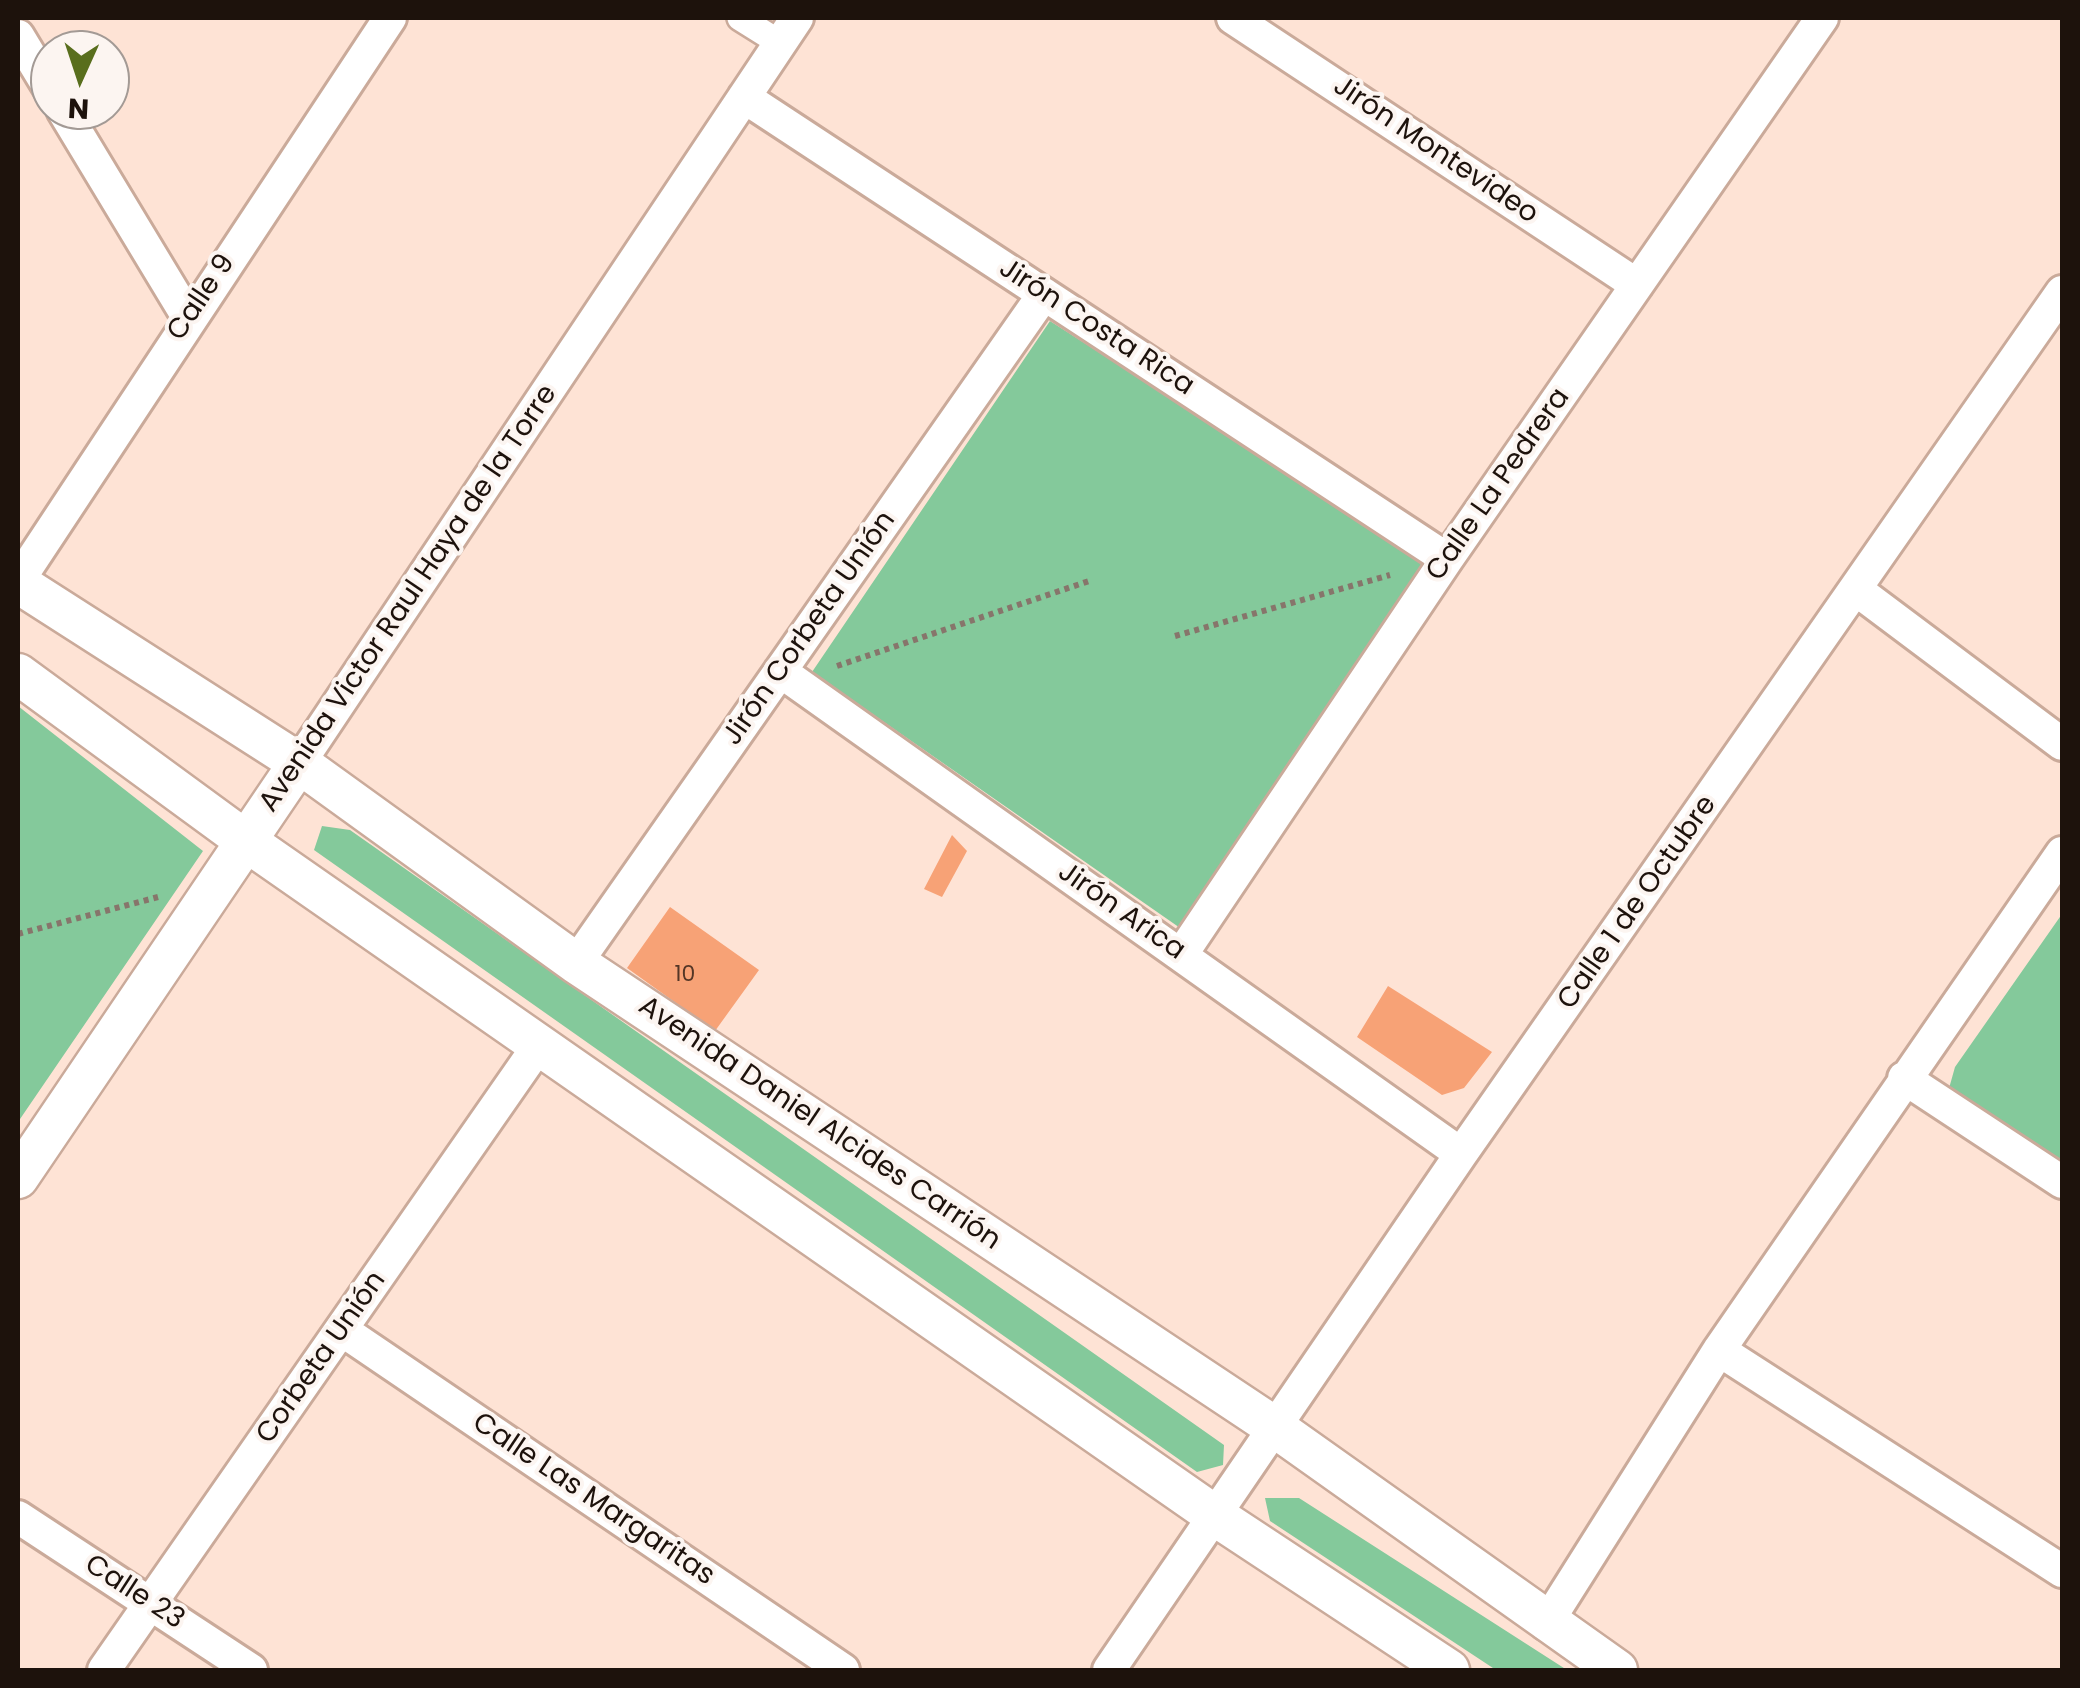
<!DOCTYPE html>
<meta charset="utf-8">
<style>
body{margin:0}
#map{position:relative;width:2080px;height:1688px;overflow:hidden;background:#fee3d5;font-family:Poppins,sans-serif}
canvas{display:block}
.frame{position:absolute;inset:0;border:20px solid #1d120c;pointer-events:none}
.north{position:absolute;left:30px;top:30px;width:100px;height:100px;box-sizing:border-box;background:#fcf5f1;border:2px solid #a39a95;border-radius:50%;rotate:183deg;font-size:28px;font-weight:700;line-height:40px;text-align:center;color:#1d120c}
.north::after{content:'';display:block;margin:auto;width:35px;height:45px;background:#596e1d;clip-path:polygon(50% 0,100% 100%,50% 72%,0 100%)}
</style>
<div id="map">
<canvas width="2080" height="1688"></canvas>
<div class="frame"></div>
<div class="north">N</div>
</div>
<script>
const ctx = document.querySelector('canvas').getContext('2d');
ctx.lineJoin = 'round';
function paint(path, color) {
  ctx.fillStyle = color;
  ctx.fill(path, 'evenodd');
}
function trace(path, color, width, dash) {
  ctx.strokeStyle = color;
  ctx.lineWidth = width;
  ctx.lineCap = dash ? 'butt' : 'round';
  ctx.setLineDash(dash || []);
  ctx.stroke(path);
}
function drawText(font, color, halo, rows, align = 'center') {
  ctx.font = font + ' Poppins,sans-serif';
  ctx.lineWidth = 8;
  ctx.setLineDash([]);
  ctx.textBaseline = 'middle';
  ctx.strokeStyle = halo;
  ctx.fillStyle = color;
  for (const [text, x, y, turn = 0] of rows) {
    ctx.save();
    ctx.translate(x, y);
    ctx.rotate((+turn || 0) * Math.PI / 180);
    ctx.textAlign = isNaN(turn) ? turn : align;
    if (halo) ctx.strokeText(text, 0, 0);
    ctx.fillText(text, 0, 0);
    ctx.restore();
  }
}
const green = new Path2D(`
 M1050,321L1432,565L1183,930L812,672Z
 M18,706L203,851L18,1122Z
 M322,826L350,830L1224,1445L1223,1465L1197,1472L314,850Z
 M2062,914V1165L1948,1092L1955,1067Z
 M1265,1498H1299L1567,1670H1496L1270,1521Z`);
const building = new Path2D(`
 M952,835L967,851L942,897L924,889Z
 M670,907L759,970L715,1031L627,968Z
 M1388,986L1492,1052L1464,1088L1442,1095L1357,1037Z`);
const path = new Path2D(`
 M1175,636L1390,575
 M837,666L1092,580
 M18,934L158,897`);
const pedestrian = new Path2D(`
 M740,18L780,43`);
const minor = new Path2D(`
 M1233,18L1637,285
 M18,36L50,89
 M744,97L1447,559
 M63,110L188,317
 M18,581L390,18
 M1858,591L2062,744
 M780,671L1461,1154
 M299,763L797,18
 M1181,955L1447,559L1822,18
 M576,963L1044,294
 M1904,1078L2062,1182
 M342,1330L843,1670
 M1719,1350L2062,1571
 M18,1517L251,1670
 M1546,1624L1719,1350L2062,853
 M104,1670L539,1045
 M1109,1670L1461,1154L2062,292`);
const tertiary = new Path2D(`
 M18,583L299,763L576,963L1273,1426L1617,1670
 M18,674L246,841L1217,1517L1449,1670
 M18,1178L299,763`);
const numberNames = [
 ["10",685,975]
];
const streetNames = [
 ["Jirón Montevideo",1435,151,34],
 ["Calle 9",202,298,-56],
 ["Jirón Costa Rica",1096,328,33],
 ["Calle La Pedrera",1499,485,-55],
 ["Avenida Victor Raul Haya de la Torre",409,599,-56],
 ["Jirón Corbeta Unión",810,629,-55],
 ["Calle 1 de Octubre",1638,903,-55],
 ["Jirón Arica",1121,912,35],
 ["Avenida Daniel Alcides Carrión",819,1124,34],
 ["Corbeta Unión",322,1358,-55],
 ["Calle Las Margaritas",593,1500,34],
 ["Calle 23",134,1593,33]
];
paint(green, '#84c99b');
paint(building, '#f7a276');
trace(pedestrian, '#caaa9a', 30);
trace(minor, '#caaa9a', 38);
trace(tertiary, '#caaa9a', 45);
trace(path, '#87756b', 6, [5, 5]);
trace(pedestrian, '#fff', 25);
trace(minor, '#fff', 32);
trace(tertiary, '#fff', 40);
drawText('22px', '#543626', null, numberNames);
drawText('28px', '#1d120c', '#fcf5f1', streetNames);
</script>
